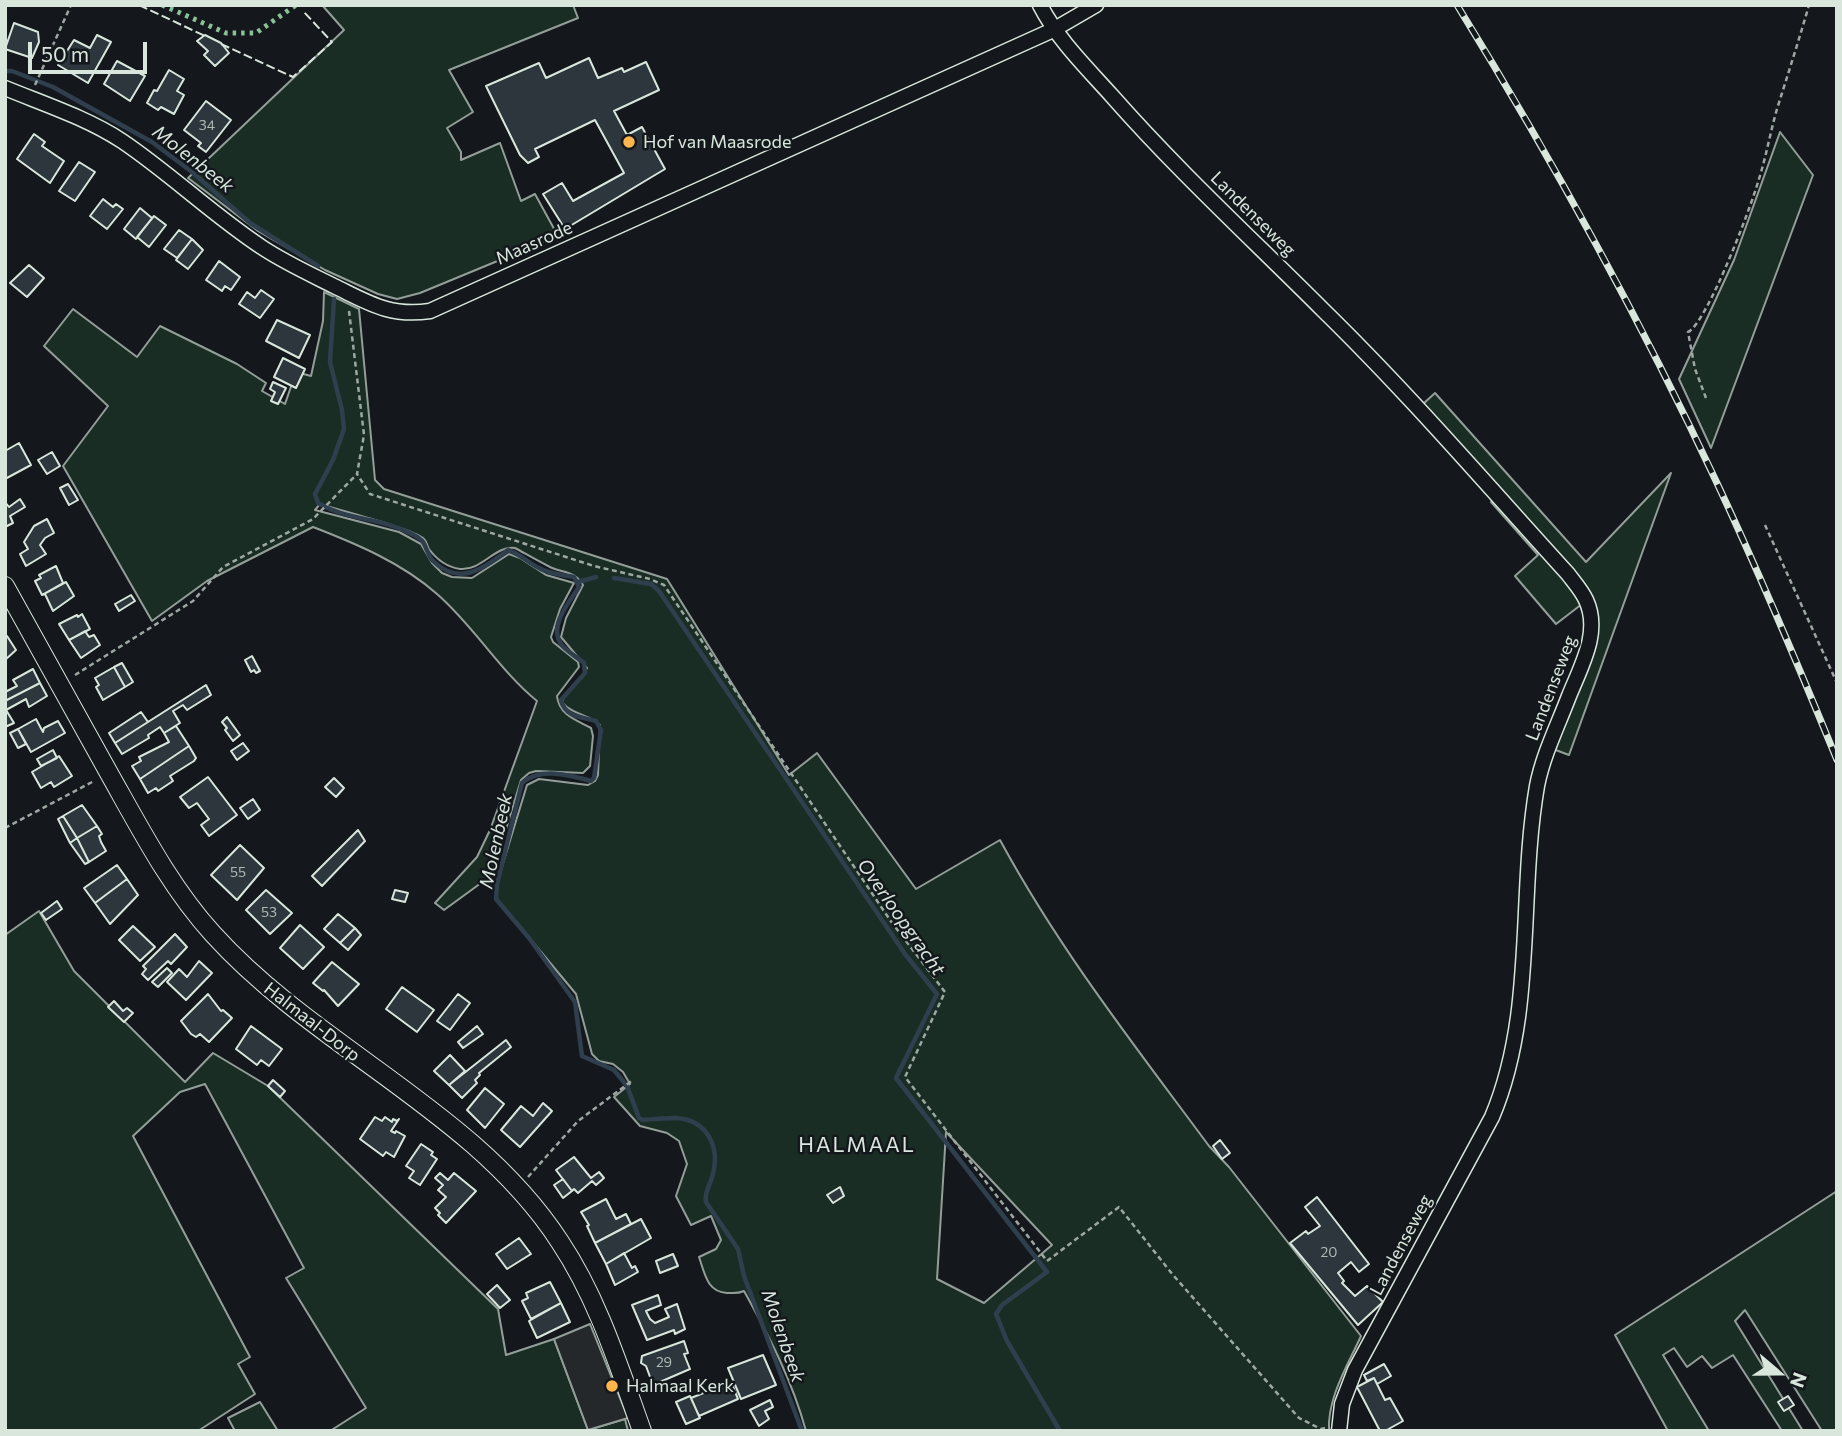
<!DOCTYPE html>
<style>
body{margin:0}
#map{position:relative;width:1842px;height:1436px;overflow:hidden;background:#14181c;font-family:Commissioner,sans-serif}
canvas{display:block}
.frame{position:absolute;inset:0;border:7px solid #d8e6dc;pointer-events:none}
.north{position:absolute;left:1744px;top:1338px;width:70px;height:70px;-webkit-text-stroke:5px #14181c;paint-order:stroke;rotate:110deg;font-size:19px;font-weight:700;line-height:28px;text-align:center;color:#d8e6dc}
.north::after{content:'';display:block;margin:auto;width:24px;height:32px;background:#d8e6dc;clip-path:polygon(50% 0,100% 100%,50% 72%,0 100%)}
.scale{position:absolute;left:28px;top:42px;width:119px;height:32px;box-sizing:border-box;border:4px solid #d8e6dc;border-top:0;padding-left:9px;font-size:21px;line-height:24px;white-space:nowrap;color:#d8e6dc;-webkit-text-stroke:5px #14181c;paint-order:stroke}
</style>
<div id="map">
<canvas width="1842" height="1436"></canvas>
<div class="frame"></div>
<div class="north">N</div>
<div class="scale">50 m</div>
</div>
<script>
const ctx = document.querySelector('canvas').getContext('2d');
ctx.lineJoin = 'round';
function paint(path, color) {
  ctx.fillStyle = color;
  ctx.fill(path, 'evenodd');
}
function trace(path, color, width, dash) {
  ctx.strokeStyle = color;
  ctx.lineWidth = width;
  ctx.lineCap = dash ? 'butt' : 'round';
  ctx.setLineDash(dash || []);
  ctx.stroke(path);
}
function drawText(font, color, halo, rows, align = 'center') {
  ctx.font = font + ' Commissioner,sans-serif';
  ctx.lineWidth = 5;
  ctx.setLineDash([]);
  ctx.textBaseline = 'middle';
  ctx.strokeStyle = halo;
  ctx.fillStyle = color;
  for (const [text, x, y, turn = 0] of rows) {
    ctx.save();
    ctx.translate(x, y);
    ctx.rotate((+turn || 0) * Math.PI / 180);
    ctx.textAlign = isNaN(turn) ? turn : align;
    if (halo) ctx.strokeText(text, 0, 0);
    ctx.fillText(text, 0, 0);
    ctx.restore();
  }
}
const green = new Path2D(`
 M322,5H573L578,18L449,70L473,112L447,128L461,152V160L500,143L521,201L535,194L558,236L420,293L397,299L378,294L325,270L258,231L188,178L344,30Z
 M1780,132L1813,175L1711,448L1679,379L1734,260Z
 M324,292L359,309L375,480L384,489L667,579L789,775L817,753L916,889L1000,840C1059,949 1135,1046 1209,1146L1229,1167L1361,1336C1348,1365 1327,1398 1329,1431H806C792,1380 769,1336 744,1291C737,1294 735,1293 727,1293C707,1292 705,1274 699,1257L716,1249L721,1240L711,1216L691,1225L676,1196L687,1164L679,1141L667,1133L640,1126L614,1097L630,1084L623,1072L613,1064L599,1061L592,1054L576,994L497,899V883L527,785L539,779L588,785L595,781L598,775L600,725C589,714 572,715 562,702C567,689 581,681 587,668L561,637L566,618L583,585C575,571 563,573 550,567C538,561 526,554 515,548C495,545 482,571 460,569C447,567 437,560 429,549C427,546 427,542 424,539C415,529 338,510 320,504L315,510L399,532L421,544L432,563L442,573L452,577L472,578L509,554L520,558L546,575L574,583L560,609L551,637L553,642L578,662L579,667L557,696C559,715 576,720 591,728L593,736L590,766L583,773L536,771L529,773L521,780L492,875L444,910L435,903L477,857L490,830L537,701C499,670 474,626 437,594C402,563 357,544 313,527L207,581L152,621L63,466L108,406L44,346L73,309L137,357L160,326L237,364L266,383L262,391L285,404L296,372L311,376L323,321ZM946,1132L1052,1245L984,1303L937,1279Z
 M1435,393L1586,562L1671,473L1569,755L1553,749L1593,639L1582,604L1556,624L1515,576L1538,555L1491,502L1503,492L1423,404Z
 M39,911L74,971L185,1082L213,1053L268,1086L498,1309L506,1355L554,1339L588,1430L625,1419L628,1431H330L366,1408L286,1278L304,1268L205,1084L180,1092L133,1136L250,1357L238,1364L255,1394L198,1431H5V935Z
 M1837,1191V1431H1822L1745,1310L1735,1321L1803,1431H1782L1733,1355L1712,1368L1702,1356L1687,1367L1674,1348L1663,1355L1709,1431H1668L1615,1335Z
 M260,1402L278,1431H235L228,1418Z`);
const parking = new Path2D(`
 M590,1324L628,1418L588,1430L554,1339Z`);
const stream = new Path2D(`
 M5,71H12L53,87L152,142L192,172L250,223L318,266
 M334,299L330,362L342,410L344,429L333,460L315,494L318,503C345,519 369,517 395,527C403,530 418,535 423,542C427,548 428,556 433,561C460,587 484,568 508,550C520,554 527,562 539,568C549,574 562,575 574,577L579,587C570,601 548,626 561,644C566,651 577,657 584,663L585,673L561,700C565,717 581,717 596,721L601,730L594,778L591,781C570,775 540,767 522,783L497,884L496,899L529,938L575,1002L582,1056L614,1070L627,1086L639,1118L643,1120C654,1119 665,1118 676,1118C708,1120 721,1148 712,1177C710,1186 704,1192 706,1202L738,1249L744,1276L802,1431
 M614,578L651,584L659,591L905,954L937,994L896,1078L1047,1272L1002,1305L996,1314L1007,1341L1060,1431
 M578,582L596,577`);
const building = new Path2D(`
 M14,23L38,32L39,42L32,58L5,49Z
 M97,35L111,42L88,83L58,65L74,40L90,48Z
 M205,35L221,43L229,53L215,66L204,55L208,51L197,41Z
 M589,58L598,78L622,68L624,72L646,62L659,90L614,111L627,135L642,127L665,169L565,229L543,194L562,183L573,201L624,173L595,120L535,149L539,157L528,163L520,155L486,86L539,63L546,78Z
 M117,61L145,76L130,101L104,84Z
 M169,70L184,79L177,91L184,95L174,114L161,107L158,110L147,103L154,90L157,91Z
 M206,101L231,120L206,152L198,146L201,143L184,130Z
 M34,134L45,142L42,146L64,161L50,183L17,159Z
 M79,162L95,172L75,201L59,191Z
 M103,199L113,207L116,204L123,209L107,229L90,216Z
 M140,208L152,218L136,239L124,229Z
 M154,216L166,225L149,247L137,237Z
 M179,230L192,239L177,258L164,249Z
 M192,239L203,250L188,269L176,260Z
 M219,261L240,277L231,290L225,286L222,291L206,280Z
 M29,265L44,278L27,297L10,283Z
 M261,290L274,299L260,318L239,304L247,292L255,298Z
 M277,320L310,335L299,358L266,341Z
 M283,358L305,369L296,388L274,377Z
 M273,382L286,388L278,404L271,401L275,392L270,389Z
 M19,443L31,465L5,479V451Z
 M52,452L60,466L47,474L38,460Z
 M68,484L78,500L69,505L60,488Z
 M20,499L25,507L10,516L13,523L5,527V502L9,507Z
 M47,519L54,533L45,538L40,545L46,554L26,566L20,554L28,549L24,542L34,526Z
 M56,566L63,583L42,595L35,581L41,578L39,575Z
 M66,582L74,596L53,611L45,594L42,595Z
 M131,595L135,601L119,611L115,604Z
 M82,614L90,629L69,640L59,624L77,615L78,617Z
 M85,631L89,637L94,635L100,645L81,658L69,640Z
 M7,636L16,650L5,660V637Z
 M252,656L260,671L256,673L254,670L251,672L245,660Z
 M122,663L133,682L125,687L114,667Z
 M114,667L125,687L103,700L96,687L99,685L95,678Z
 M33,669L40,683L5,701V692L17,686L13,680Z
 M40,683L47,696L29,707L26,699L6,710L14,723L5,727V701Z
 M206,685L211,695L187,710L183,705L173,711L180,723L164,733L160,727L148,735L149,738L122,754L115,743Z
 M141,712L148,722L115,743L109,733Z
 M227,717L240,735L233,741L225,730L227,728L222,722Z
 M36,719L43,732L44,728L58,721L65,733L31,752L18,729Z
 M176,726L189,746L140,779L132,766L141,761L139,757L169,742L164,733Z
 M18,729L26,744L18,748L10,733Z
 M243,743L249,751L237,760L231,751Z
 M189,746L196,758L194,761L170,776L173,781L158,791L156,788L148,793L140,779Z
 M53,750L57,758L41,766L37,759Z
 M59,756L72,776L54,787L51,782L41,788L32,772Z
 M208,777L237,815L209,836L201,825L209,819L197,803L189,808L180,797Z
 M334,778L344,788L336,797L325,787Z
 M253,799L260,810L248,819L240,808Z
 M82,805L97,826L77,838L63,816Z
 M63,816L77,838L70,843L58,819Z
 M97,826L102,834L99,836L101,842L106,851L89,862L77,838Z
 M358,830L365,841L322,886L312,876Z
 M77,838L89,862L85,864L70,843Z
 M240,845L264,868L237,900L211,875Z
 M117,865L127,879L95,903L84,888Z
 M127,879L138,895L110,924L95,903Z
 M266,890L292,913L270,934L246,910Z
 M395,890L408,893L405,902L392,899Z
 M57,901L62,909L46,920L41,913Z
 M338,914L355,928L340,943L324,929Z
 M300,925L324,947L303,969L280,948Z
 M133,926L155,947L140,961L119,940Z
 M355,928L361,935L348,950L340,943Z
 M175,934L187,947L171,964L168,961L148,980L142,974L146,969L143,966Z
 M199,961L212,973L186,1000L167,982L179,969L187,977Z
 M332,962L359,984L338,1006L324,990L323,991L313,983Z
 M167,968L172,973L158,987L152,982Z
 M402,987L434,1010L417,1032L386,1009Z
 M208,994L221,1011L223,1010L232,1018L209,1042L200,1034L196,1037L191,1034L181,1021Z
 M458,994L470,1003L450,1030L437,1021Z
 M114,1001L123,1011L127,1008L133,1013L124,1022L108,1007Z
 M251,1026L282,1049L269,1066L261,1060L257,1065L236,1049Z
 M477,1026L483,1034L463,1048L458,1042Z
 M506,1040L511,1047L479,1073L480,1075L475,1080L477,1083L462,1098L449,1085Z
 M450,1055L465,1071L449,1085L434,1071Z
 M273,1080L285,1091L280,1097L268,1086Z
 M485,1088L504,1104L485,1128L467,1110Z
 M543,1103L552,1111L520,1147L501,1130L521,1106L533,1116Z
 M375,1117L382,1121L385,1117L392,1122L393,1119L397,1121L399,1119L391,1131L395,1133L396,1131L405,1136L394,1157L386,1152L383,1156L360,1139Z
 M1220,1140L1230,1153L1222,1159L1213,1146Z
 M421,1144L433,1152L431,1155L437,1159L420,1185L409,1178L414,1171L406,1166Z
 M574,1157L591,1178L599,1172L604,1178L596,1185L592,1181L578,1193L574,1189L572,1191L556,1170Z
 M440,1173L448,1180L454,1173L476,1191L446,1223L438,1215L440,1213L435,1208L446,1197L438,1190L443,1185L435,1178Z
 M563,1179L572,1191L563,1198L554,1185Z
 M840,1187L844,1196L833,1203L827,1195Z
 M1317,1197L1369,1264L1359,1272L1351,1262L1338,1273L1344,1281L1342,1283L1355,1296L1367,1286L1383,1302L1358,1325L1290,1243L1306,1231L1308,1234L1320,1226L1305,1207Z
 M606,1199L616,1219L626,1214L631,1224L595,1243L587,1226L589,1225L581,1212Z
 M641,1219L651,1238L606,1264L595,1243Z
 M519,1238L531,1254L507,1269L496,1254Z
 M624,1253L632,1268L635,1266L638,1272L615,1285L606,1264Z
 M673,1254L678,1266L660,1273L656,1261Z
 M550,1282L561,1303L531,1319L522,1301L528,1298L526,1293Z
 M497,1285L510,1300L500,1308L487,1294Z
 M658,1295L661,1305L646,1311L650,1319L655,1323L669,1317L665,1309L677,1304L685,1329L675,1334L674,1330L647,1340L632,1305Z
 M561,1303L570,1322L537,1338L529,1321Z
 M684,1341L688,1353L684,1354L690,1369L653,1385L646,1366L641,1363L642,1356Z
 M763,1355L776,1385L741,1399L728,1368Z
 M1384,1364L1391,1376L1377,1384L1374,1378L1367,1381L1364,1375Z
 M1374,1378L1385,1400L1390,1398L1403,1421L1385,1431H1380L1357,1387Z
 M731,1382L738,1399L699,1416L691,1398Z
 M690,1396L700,1418L686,1424L676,1402Z
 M1788,1396L1794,1405L1784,1411L1778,1402Z
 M770,1400L773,1407L765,1411L769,1419L759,1426L750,1410Z`);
const path = new Path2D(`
 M35,85L71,5
 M349,311L364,435L357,474L370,494L594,566L650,579L664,585L890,920L945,992L905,1077L1047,1261L1119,1207L1173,1275L1299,1418L1321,1429L1325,1428
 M1706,398L1695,369L1688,332C1707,323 1751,207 1758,182C1766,158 1770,133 1777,109C1788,74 1799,40 1809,5
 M1765,525L1837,683
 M75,675L193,601L223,567L313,519L357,474
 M5,828L94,781
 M528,1177L578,1121L633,1080`);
const minor = new Path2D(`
 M1040,5C1058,40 1086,67 1112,96C1178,171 1252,239 1323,310C1409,394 1487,485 1568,574C1574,582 1582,591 1586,600C1601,632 1581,666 1569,696C1558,725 1543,755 1537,786C1518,896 1536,1013 1492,1117L1355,1370L1342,1404L1339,1431
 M5,88C44,104 87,118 122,141C171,174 214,216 263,248C286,263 310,274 334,286C369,303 390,317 430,311L1053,30L1096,5`);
const tertiary = new Path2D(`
 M5,586C40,649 75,712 110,775C141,830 171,888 213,934C317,1049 475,1111 560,1242C598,1299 619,1367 642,1431`);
const rail = new Path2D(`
 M1457,5C1552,159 1640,319 1717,483C1760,575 1799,667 1837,760`);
const hedge = new Path2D(`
 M162,5L226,33H256L296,5`);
const fence = new Path2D(`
 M139,5L205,36
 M221,44L293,77L332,42L303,11`);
const markers = [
 [629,142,7,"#ffb74d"],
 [612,1386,7,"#ffb74d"]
];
const numberNames = [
 ["34",207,125],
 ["55",238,872],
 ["53",269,912],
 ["20",1329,1252],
 ["29",664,1362]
];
const poiNames = [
 ["Hof van Maasrode",643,142],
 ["Halmaal Kerk",626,1386]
];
const streetNames = [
 ["Landenseweg",1253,214,45],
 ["Maasrode",534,243,-24],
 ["Landenseweg",1551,688,-69],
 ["Halmaal-Dorp",312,1022,38],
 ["Landenseweg",1401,1245,-62]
];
const waterNames = [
 ["Molenbeek",193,159,38],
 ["Molenbeek",496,841,-78],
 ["Overloopgracht",901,917,55],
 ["Molenbeek",783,1336,71]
];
const quarterNames = [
 ["HALMAAL",857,1145]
];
paint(green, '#1a2d24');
trace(green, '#939e99', 2);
paint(parking, '#24282b');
trace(parking, '#939e99', 2);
trace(stream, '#2f3f4d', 4.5);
paint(building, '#2c363c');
trace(building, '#d8e6dc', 2);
trace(minor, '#d8e6dc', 17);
trace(tertiary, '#d8e6dc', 20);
trace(path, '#9da8a2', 2.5, [5, 3.5]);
trace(minor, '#14181c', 14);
trace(tertiary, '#14181c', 18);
trace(rail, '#d8e6dc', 7);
trace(rail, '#14181c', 4.5, [13]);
trace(hedge, '#8ac095', 5, [3.5, 5]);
trace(fence, '#d8e6dc', 2, [9, 3.5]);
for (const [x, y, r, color] of markers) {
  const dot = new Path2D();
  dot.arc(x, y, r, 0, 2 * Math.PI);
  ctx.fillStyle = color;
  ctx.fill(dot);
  trace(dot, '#14181c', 2.5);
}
drawText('14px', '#adbab4', null, numberNames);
drawText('18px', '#d8e6dc', '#14181c', poiNames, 'left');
drawText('18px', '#d8e6dc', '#14181c', streetNames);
drawText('italic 19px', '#d8e6dc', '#14181c', waterNames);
ctx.letterSpacing = '2px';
drawText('21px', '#d8e6dc', '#14181c', quarterNames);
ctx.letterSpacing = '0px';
</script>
